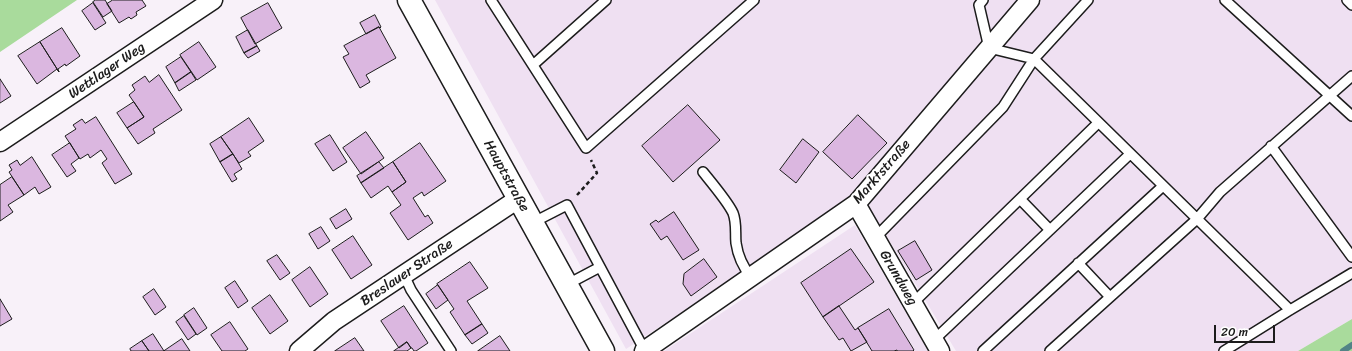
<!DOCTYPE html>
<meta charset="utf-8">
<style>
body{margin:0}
#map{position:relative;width:1352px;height:351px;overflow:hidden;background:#f8f1f9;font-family:Sriracha,sans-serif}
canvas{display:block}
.scale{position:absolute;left:1214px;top:325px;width:61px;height:18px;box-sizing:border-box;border:2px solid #1c1c1c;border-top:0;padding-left:5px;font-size:12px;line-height:14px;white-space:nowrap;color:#1c1c1c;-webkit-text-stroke:3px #fff;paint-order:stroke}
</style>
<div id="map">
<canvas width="1352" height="351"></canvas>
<div class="scale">20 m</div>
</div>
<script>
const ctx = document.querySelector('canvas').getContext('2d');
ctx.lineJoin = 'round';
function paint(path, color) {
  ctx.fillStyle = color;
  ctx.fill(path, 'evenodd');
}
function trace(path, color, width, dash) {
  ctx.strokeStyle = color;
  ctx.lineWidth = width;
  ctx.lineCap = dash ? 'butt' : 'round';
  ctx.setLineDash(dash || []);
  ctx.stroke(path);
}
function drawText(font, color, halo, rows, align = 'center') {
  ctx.font = font + ' Sriracha,sans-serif';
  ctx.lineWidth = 4;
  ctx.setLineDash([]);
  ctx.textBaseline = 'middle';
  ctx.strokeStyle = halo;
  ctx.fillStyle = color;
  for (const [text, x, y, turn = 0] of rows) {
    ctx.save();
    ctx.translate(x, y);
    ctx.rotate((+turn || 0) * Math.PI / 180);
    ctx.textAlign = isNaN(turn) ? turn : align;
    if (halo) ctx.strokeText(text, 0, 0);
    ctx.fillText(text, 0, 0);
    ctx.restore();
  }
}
const built = new Path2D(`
 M435,0H1352V319L1298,351H956L861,194L626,349Z
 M855,225L928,351H664Z`);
const green = new Path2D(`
 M0,0H77L0,52Z
 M1352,319V351H1298Z`);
const stream = new Path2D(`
 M1343,351L1352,345`);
const building = new Path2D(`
 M96,0H105L112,11L103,17L93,2Z
 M113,0H142L146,6L136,12L137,15L131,19L129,17L119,23L107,4Z
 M93,3L106,23L95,30L82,11Z
 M268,3L282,28L255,44L241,18Z
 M375,15L381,27L380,28L379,27L366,34L360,23Z
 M379,27L396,58L366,75L370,82L360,88L343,57L349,54L344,46Z
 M62,28L80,56L66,66L65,64L58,69L59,72L40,42Z
 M248,30L257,46L244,53L236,37Z
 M40,42L59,72L57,69L37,84L18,56Z
 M199,42L216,67L197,80L180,55Z
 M257,46L260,51L248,58L244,53Z
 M181,57L191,72L175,83L166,67Z
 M191,72L196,80L179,91L175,83Z
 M159,75L182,110L153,129L155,133L138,144L127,128L144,117L129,95L135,90L132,85L145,76L149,82Z
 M0,79L11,96L0,103Z
 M134,102L144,117L127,128L117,113Z
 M688,105L720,140L673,182L642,146Z
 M858,115L887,143L852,179L823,152Z
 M96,117L132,174L115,184L102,163L107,159L101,150L90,158L88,154L80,159L65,136L76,129L73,125L82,119L85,123Z
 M249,118L264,141L248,152L251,156L239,163L221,137Z
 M366,132L384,158L361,174L343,148Z
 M330,135L347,162L333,171L315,144Z
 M221,137L233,154L220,162L210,144Z
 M803,139L819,152L796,183L780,170Z
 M70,143L79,158L71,164L76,171L67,177L52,155Z
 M420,143L446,181L424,196L422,192L413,198L425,217L428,215L433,223L408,240L390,213L401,205L392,192L406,182L393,162Z
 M233,154L242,169L234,174L237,179L232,182L220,162Z
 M32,157L51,187L39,194L35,187L24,195L9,172L12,170L9,165L17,160L20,165Z
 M379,162L384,168L361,183L357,176Z
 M393,162L406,182L392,192L388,186L371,198L361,183Z
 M12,177L24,195L8,205L13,212L0,221V185Z
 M346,209L352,219L336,229L330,219Z
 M674,212L699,250L683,260L667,236L661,240L650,224L656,220L658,222Z
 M321,227L330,241L318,249L309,234Z
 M353,236L372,265L351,279L332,250Z
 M915,241L932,270L916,280L898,251Z
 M851,249L874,282L823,317L801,283Z
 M277,255L290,273L280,280L267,261Z
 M704,259L717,277L691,296L683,284L684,274Z
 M470,262L488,288L467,301L482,324L465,335L450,312L454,309L437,284Z
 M310,267L328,294L310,307L292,280Z
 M235,281L248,301L238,308L225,288Z
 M438,285L448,300L436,309L426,294Z
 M154,289L166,307L155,315L143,297Z
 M270,295L288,321L270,334L252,308Z
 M0,299L12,319L0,326Z
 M404,306L428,343L416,351H414L412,348H411L407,342L399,348L381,321Z
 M839,306L855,330L858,328L867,342L851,351L843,338L839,340L823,317Z
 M194,308L207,328L197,335L184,315Z
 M889,309L914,350L913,351H897V350L894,351H872L858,328Z
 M184,316L196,334L188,340L176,322Z
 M230,322L248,349L245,351H222L211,335Z
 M482,324L488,333L472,344L465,335Z
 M153,334L164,351H165H149L142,341Z
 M500,336L510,351H478Z
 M355,338L364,351H335Z
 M182,339L190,351H164Z
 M142,341L149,351H131L130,349Z
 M407,342L411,348L407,351H394Z`);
const path = new Path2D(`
 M577,195L597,173L591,160`);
const lane = new Path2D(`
 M491,0L586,148L754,0
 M983,0L979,5L989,48L1034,59L1290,310
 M1225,0L1352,116
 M1347,0L1352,5
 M533,65L606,0
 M1271,146L1352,257
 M703,172C711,182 728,202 733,213C737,223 735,233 736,243C738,257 743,267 751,277
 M1020,199L1050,230
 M532,223L567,205L645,351
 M875,238L1003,107L1034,59L1088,0
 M1078,263L1110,297
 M404,275L411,290L451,351
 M566,285L600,267
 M913,303L1098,123
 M934,340L1130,154
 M983,351L1163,186
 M1050,351L1197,219L1220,192L1352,76
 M1224,351L1290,310L1352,273`);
const street = new Path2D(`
 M0,142L213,0
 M856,204L940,351
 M299,351L334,321L518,199
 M644,351L856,204L1030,0`);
const primary = new Path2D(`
 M409,0L603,351`);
const streetNames = [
 ["Wettlager Weg",107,71,-34],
 ["Marktstraße",882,172,-49],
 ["Hauptstraße",506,176,61],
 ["Breslauer Straße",407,273,-34],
 ["Grundweg",898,278,60]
];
paint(built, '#efe0f2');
paint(green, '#a9db9c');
trace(stream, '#528386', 6);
paint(building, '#dbb7e0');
trace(building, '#1c1c1c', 1);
trace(lane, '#1c1c1c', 12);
trace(street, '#1c1c1c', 21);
trace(primary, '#1c1c1c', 25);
trace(path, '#1c1c1c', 2.5, [4, 3]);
trace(lane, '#fff', 9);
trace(street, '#fff', 18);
trace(primary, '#fff', 22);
drawText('14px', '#1c1c1c', '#fff', streetNames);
</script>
